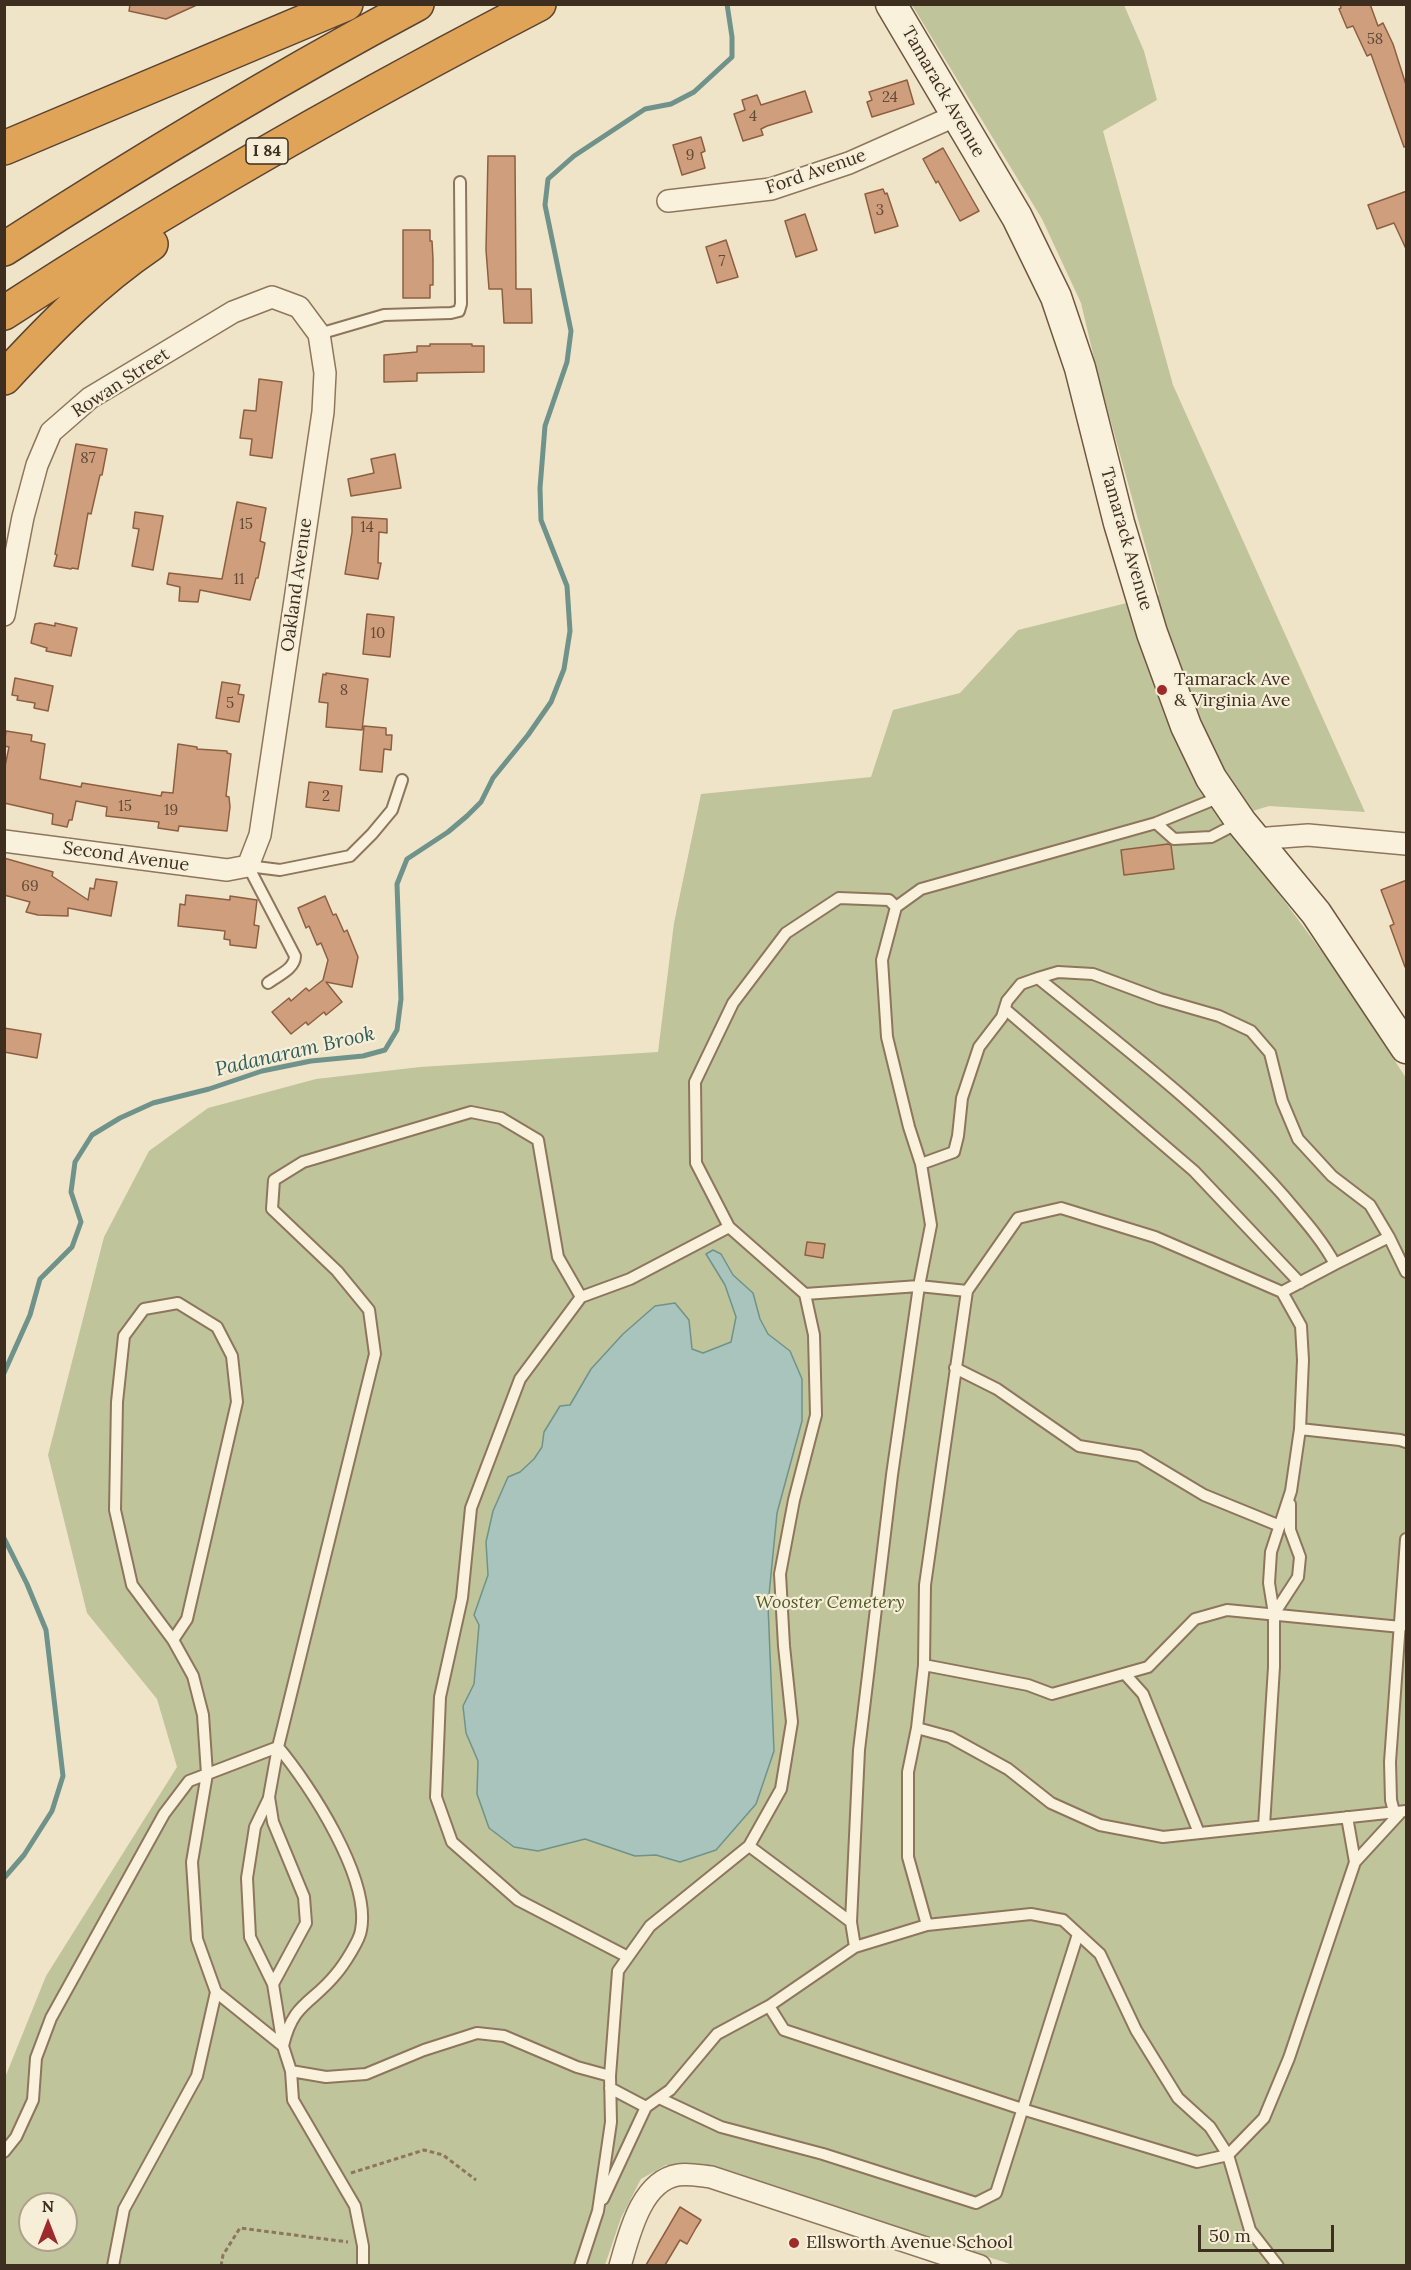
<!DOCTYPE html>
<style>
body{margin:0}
#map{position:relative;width:1411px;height:2270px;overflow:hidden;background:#f0e4c8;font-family:Lora,serif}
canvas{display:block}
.frame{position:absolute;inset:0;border:6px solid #3d2e20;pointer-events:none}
.north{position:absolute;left:18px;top:2192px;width:60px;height:60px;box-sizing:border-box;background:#f7eed8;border:2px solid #ada18e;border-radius:50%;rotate:0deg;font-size:16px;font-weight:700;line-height:24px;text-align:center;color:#3d2e20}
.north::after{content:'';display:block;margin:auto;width:21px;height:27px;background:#9e2a2b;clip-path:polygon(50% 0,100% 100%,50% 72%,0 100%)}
.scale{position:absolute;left:1198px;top:2225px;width:136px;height:27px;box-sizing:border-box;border:3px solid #3d2e20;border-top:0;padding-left:8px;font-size:18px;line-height:21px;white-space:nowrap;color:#3d2e20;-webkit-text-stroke:4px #f7eed8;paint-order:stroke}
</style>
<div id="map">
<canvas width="1411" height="2270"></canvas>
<div class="frame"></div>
<div class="north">N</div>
<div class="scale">50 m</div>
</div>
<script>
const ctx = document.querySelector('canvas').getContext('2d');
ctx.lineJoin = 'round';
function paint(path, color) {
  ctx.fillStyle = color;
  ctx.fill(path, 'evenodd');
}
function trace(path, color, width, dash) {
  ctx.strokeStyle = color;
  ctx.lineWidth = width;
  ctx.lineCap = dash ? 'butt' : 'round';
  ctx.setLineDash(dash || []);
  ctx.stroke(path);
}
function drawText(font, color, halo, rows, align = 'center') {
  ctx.font = font + ' Lora,serif';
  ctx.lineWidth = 4.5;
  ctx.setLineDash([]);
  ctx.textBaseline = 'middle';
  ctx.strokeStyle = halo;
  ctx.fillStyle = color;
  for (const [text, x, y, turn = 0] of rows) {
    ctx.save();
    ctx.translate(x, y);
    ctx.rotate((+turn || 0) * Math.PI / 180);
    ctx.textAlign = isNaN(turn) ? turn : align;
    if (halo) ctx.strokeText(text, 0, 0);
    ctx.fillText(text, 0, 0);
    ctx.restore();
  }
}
const cemetery = new Path2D(`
 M912,5H1124L1144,51L1157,100L1103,131L1173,385L1365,812L1269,806L1224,820L1337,972L1406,1078V2265H1013L711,2167L666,2165L641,2179L621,2218L605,2265H5L4,2080L46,1976L177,1767L157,1699L87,1613L48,1455L104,1237L149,1151L208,1108L316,1079L420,1067L658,1052L674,923L701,794L871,777L893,710L960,693L1018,630L1159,595L1099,379L1081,303L1042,219ZM30,2204H66V2240H30Z`);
const water = new Path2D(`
 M713,1250L721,1254L733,1275L753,1293L760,1319L768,1334L790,1351L802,1379V1421L777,1513L768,1605L774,1751L756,1804L716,1850L680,1862L656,1855L635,1856L585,1839L538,1851L514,1847L489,1828L477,1794L478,1761L466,1733L463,1706L474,1684L479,1625L474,1615L488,1575L486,1542L493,1511L508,1477L520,1472L534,1459L542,1447L544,1432L560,1406L570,1405L591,1369L623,1334L655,1306L675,1303L689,1320L692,1349L703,1353L731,1342L736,1317L725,1285L706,1254Z`);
const stream = new Path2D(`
 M4,1373L30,1315L40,1279L72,1247L81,1222L71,1192L75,1162L92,1135L120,1118L153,1103L209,1089L262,1071L311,1061L363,1056L385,1050L397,1030L401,999L397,884L407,859L448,832L467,816L481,802L493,778L528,735L551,702L564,669L570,631L567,586L541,520L540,488L545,426L567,362L571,331L545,205L548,179L574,156L645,109L671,104L694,92L732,57V37L727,4
 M4,1538L27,1584L46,1630L63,1776L52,1811L24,1855L4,1878`);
const building = new Path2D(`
 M130,4H199L166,19L129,11Z
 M1340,4H1370L1378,26L1383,23L1393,44L1407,88V146L1404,147L1371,54L1367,56L1353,26L1347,28L1339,9L1341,8Z
 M907,80L914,104L872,117L867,102L872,100L869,92Z
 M805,91L812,112L767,126L761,129L763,135L743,141L734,114L745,110L742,100L757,95L761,105Z
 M701,137L705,151L701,153L705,168L682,175L673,145Z
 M943,148L979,211L960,221L938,181L936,183L923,159Z
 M488,156H515L516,289H531L532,323H504L502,289H489L486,250Z
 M883,189L885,194L887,193L898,226L875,233L865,194Z
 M1407,191V251L1394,223L1377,229L1368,205Z
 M805,214L817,250L796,257L785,221Z
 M403,230H430V241H432L433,259V285H430V298H403Z
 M726,240L738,277L717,283L706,247Z
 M430,344H472V346H484V372L417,373V381L384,382V355L417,352V346H430Z
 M259,379L282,382L272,458L250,455L252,439L240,438L244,410L256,411Z
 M76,444L107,449L102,475H100L91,514L88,513L78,569L72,568L71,569L54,566L57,555L55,554Z
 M395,454L401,488L351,496L348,479L374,473L371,459Z
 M237,502L266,508L260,541L265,543L258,578H256L250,600L200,590L198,602L179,601L180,587L167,584L169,573L222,579Z
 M135,512L163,516L153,570L132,566L139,529L133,528Z
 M352,517L387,519V533L379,532L378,563H381L378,579L345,574L352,532Z
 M367,614L394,617L390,657L363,654Z
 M40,623L55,626V623L77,628L71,656L46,651L47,648L31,643L35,624Z
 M326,673L368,679L362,730L326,727L328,703L319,702L323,674L326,675Z
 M15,678L53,686L48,711L34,708L35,703L17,700L18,696L12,695Z
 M222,682L240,685L238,694L244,695L239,722L216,718Z
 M364,726L386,728V735H392L391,750L384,749L382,772L360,770Z
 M6,731L32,735L31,741L45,744L40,779L81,787L82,783L161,796L162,792L173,793L178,744L197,747V749L227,751V753L231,754L226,796L229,797L230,807L227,831L179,826L178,831L158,828L159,822L106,816L107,807L76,801L72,820H69L67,827L52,824L53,814L4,803V771L9,747L4,746Z
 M309,782L342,786L339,811L306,807Z
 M1168,844L1171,845L1174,869L1124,875L1121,850Z
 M4,858L53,872L52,876L88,900L90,888L94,889L96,879L117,882L111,916L68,908V916L38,915L26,912L30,902L4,895Z
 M1407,880V966L1405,967L1390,926L1394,924L1381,890Z
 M186,895L230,900V896L257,900L254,925L259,926L256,948L230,945V940L224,939L225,931L178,926L180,904L185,905Z
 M325,896L333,915L336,914L344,932L347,930L358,957L352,987L326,982L342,1002L326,1015L324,1012L308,1025L306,1022L291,1034L272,1012L289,998L291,1001L306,988L309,991L323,980L328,960L321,943L317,945L309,926L306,928L298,908Z
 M4,1028L41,1034L37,1058L4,1052Z
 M807,1242L825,1244L823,1258L805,1255Z
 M680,2207L701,2220L696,2228L687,2244L680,2240L665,2265H646Z`);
const path = new Path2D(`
 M351,2173L424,2150L443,2155L476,2180
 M221,2266L223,2255L240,2228L348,2242`);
const lane = new Path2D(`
 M319,334L384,315L451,313L459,311L461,304L460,182
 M1156,823L1174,839L1211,837L1240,822
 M248,866L280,870L350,856L372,834L392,810L402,780
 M248,866L295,956C295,969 277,976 268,983
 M1005,1009L1194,1171L1300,1283
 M921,1164L909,1127L887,1037L882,960L896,907L921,889L1156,823L1220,797
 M729,1227L696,1163L695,1082L733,1003L786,933L839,898L889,900L896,907
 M1389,1237L1406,1272
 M967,1291L1018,1218L1061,1208L1155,1237L1282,1292L1301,1326L1303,1360L1300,1429L1291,1491L1271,1552L1269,1583L1274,1614
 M1282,1292L1335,1264
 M805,1294L919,1286L967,1291L925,1585L924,1665L917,1728L950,1737L1008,1769L1051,1803L1100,1825L1163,1837L1406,1811
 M581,1297L520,1379L471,1508L462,1598L440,1697L436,1797L452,1842L518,1900L628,1957
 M955,1368L997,1389L1079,1446L1139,1456L1204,1495L1280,1526
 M1300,1429L1400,1440L1406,1442
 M173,1640L187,1619L237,1402L232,1356L217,1327L178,1303L144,1309L124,1336L117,1402L115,1510L132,1585L173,1640L193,1676L203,1715L207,1774L192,1862L197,1939L216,1992L283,2046
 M924,1665L1028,1685L1052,1694L1148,1667L1195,1619L1227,1610L1401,1627
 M1125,1674L1143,1694L1199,1833
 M917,1728L908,1772V1857L927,1925
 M269,1798L255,1827L247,1878L250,1937L273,1984
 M1394,1812L1391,1800L1390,1762L1406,1539
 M1264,1826L1274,1667V1614L1298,1577L1300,1557L1290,1530V1504
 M749,1846L851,1922
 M1355,1862L1401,1812
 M855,1947L851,1922L859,1750L892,1475L919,1286L931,1225L921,1164L954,1152L958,1136L962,1098L979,1047L1002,1017L1007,1001L1021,984L1038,978L1058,972L1093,974L1160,999L1219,1016L1251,1031L1270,1053L1282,1101L1298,1139L1332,1176L1370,1205L1389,1237L1335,1264C1321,1238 1302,1218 1283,1195C1211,1113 1122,1046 1038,978
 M769,2006L784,2030L1022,2109L1197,2162L1228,2155L1264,2118L1289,2058L1355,1862L1347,1817
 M283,2046C293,2002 312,2004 336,1974C343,1966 360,1940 361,1930C371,1879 310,1785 278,1747L269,1797L273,1822L304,1897L306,1923L273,1984L283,2046L291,2071L293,2100L355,2206L363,2246V2266
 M291,2071L326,2077L366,2074L424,2050L477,2033L504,2036L577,2067L610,2076
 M610,2088L646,2107L670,2090L717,2034L769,2006L855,1947L927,1925L1031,1914L1063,1920L1100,1954L1136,2030L1178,2098L1210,2127L1228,2155L1250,2230L1278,2266
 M659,2098L721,2127L823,2154L976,2203L996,2193L1078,1934
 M4,2152L16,2137L33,2100L36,2058L51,2018L164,1814L189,1781L278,1747L375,1354L369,1310L337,1271L272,1209L274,1180L303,1162L471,1112L501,1118L538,1140L558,1257L581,1297L630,1279L729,1227L805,1294L814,1335L816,1415L794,1500L780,1574L784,1646L792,1722L781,1789L749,1846L650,1926L618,1971L610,2076L611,2122L598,2211L580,2266
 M603,2199L646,2107
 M113,2266L124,2209L197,2076L216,1992`);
const street = new Path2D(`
 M668,201L771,189L849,163L957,115
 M4,615L23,517L37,465L51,432L90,398L233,312L272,297L299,307L319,334L325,373L323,412L260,835L248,866L227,870L4,841
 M1255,839L1308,835L1406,844
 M620,2266C629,2235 641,2181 678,2175C688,2173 701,2176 711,2177L980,2266`);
const secondary = new Path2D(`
 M891,4L1017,217L1056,297L1080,368L1119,523L1152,633L1186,726L1211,778L1241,822L1316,913L1406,1048`);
const highway = new Path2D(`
 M4,148L346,4
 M4,249C139,162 276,79 417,4
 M4,313C177,200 356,99 539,4
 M4,378C50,328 95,282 151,244`);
const markers = [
 [1162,690,6,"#9e2a2b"],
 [794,2243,6,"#9e2a2b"]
];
const numberNames = [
 ["58",1375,40],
 ["24",890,98],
 ["4",753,117],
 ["9",690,156],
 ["3",880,211],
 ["7",722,262],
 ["87",88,459],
 ["15",246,525],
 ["14",367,528],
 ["11",239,580],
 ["10",378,634],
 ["8",344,691],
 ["5",230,704],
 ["2",326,797],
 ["15",125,807],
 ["19",171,811],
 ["69",30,887]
];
const shields = [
 [267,151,42]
];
const shieldNames = [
 ["I 84",267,151]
];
const streetNames = [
 ["Tamarack Avenue",943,92,60],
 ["Ford Avenue",816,172,-19],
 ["Rowan Street",121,383,-33],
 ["Tamarack Avenue",1126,539,74],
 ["Oakland Avenue",297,585,-82],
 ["Second Avenue",126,857,8]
];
const poiNames = [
 ["Tamarack Ave",1174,680],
 ["& Virginia Ave",1174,701],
 ["Ellsworth Avenue School",806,2243]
];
const parkNames = [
 ["Wooster Cemetery",830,1603]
];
const waterNames = [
 ["Padanaram Brook",295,1052,-13]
];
paint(cemetery, '#bfc49a');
paint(water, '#a9c4bc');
trace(water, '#6f938a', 1.5);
trace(stream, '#6f938a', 5);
paint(building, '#cf9f7d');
trace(building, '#8d5f41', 1.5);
trace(lane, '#8d765c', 14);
trace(street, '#8d765c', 24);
trace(secondary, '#6f573f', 33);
trace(highway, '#5b4430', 36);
trace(path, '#8d765c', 3, [4.5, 3]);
trace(lane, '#faf1dc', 10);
trace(street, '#faf1dc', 21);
trace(secondary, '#faf1dc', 30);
trace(highway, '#e0a458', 33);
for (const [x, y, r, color] of markers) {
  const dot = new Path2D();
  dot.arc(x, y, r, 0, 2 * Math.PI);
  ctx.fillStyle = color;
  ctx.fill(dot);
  trace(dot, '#f7eed8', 2);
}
drawText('15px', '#624a37', null, numberNames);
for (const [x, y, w] of shields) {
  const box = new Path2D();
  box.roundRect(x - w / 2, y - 13, w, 26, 4.5);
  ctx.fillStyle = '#f7eed8';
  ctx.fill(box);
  trace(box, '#3d2e20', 1.5);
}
drawText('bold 16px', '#3d2e20', null, shieldNames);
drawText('18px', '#3d2e20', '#f7eed8', streetNames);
drawText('18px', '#3d2e20', '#f7eed8', poiNames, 'left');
drawText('italic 18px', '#4d5a26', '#f7eed8', parkNames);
drawText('italic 20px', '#2f5d5a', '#f7eed8', waterNames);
</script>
